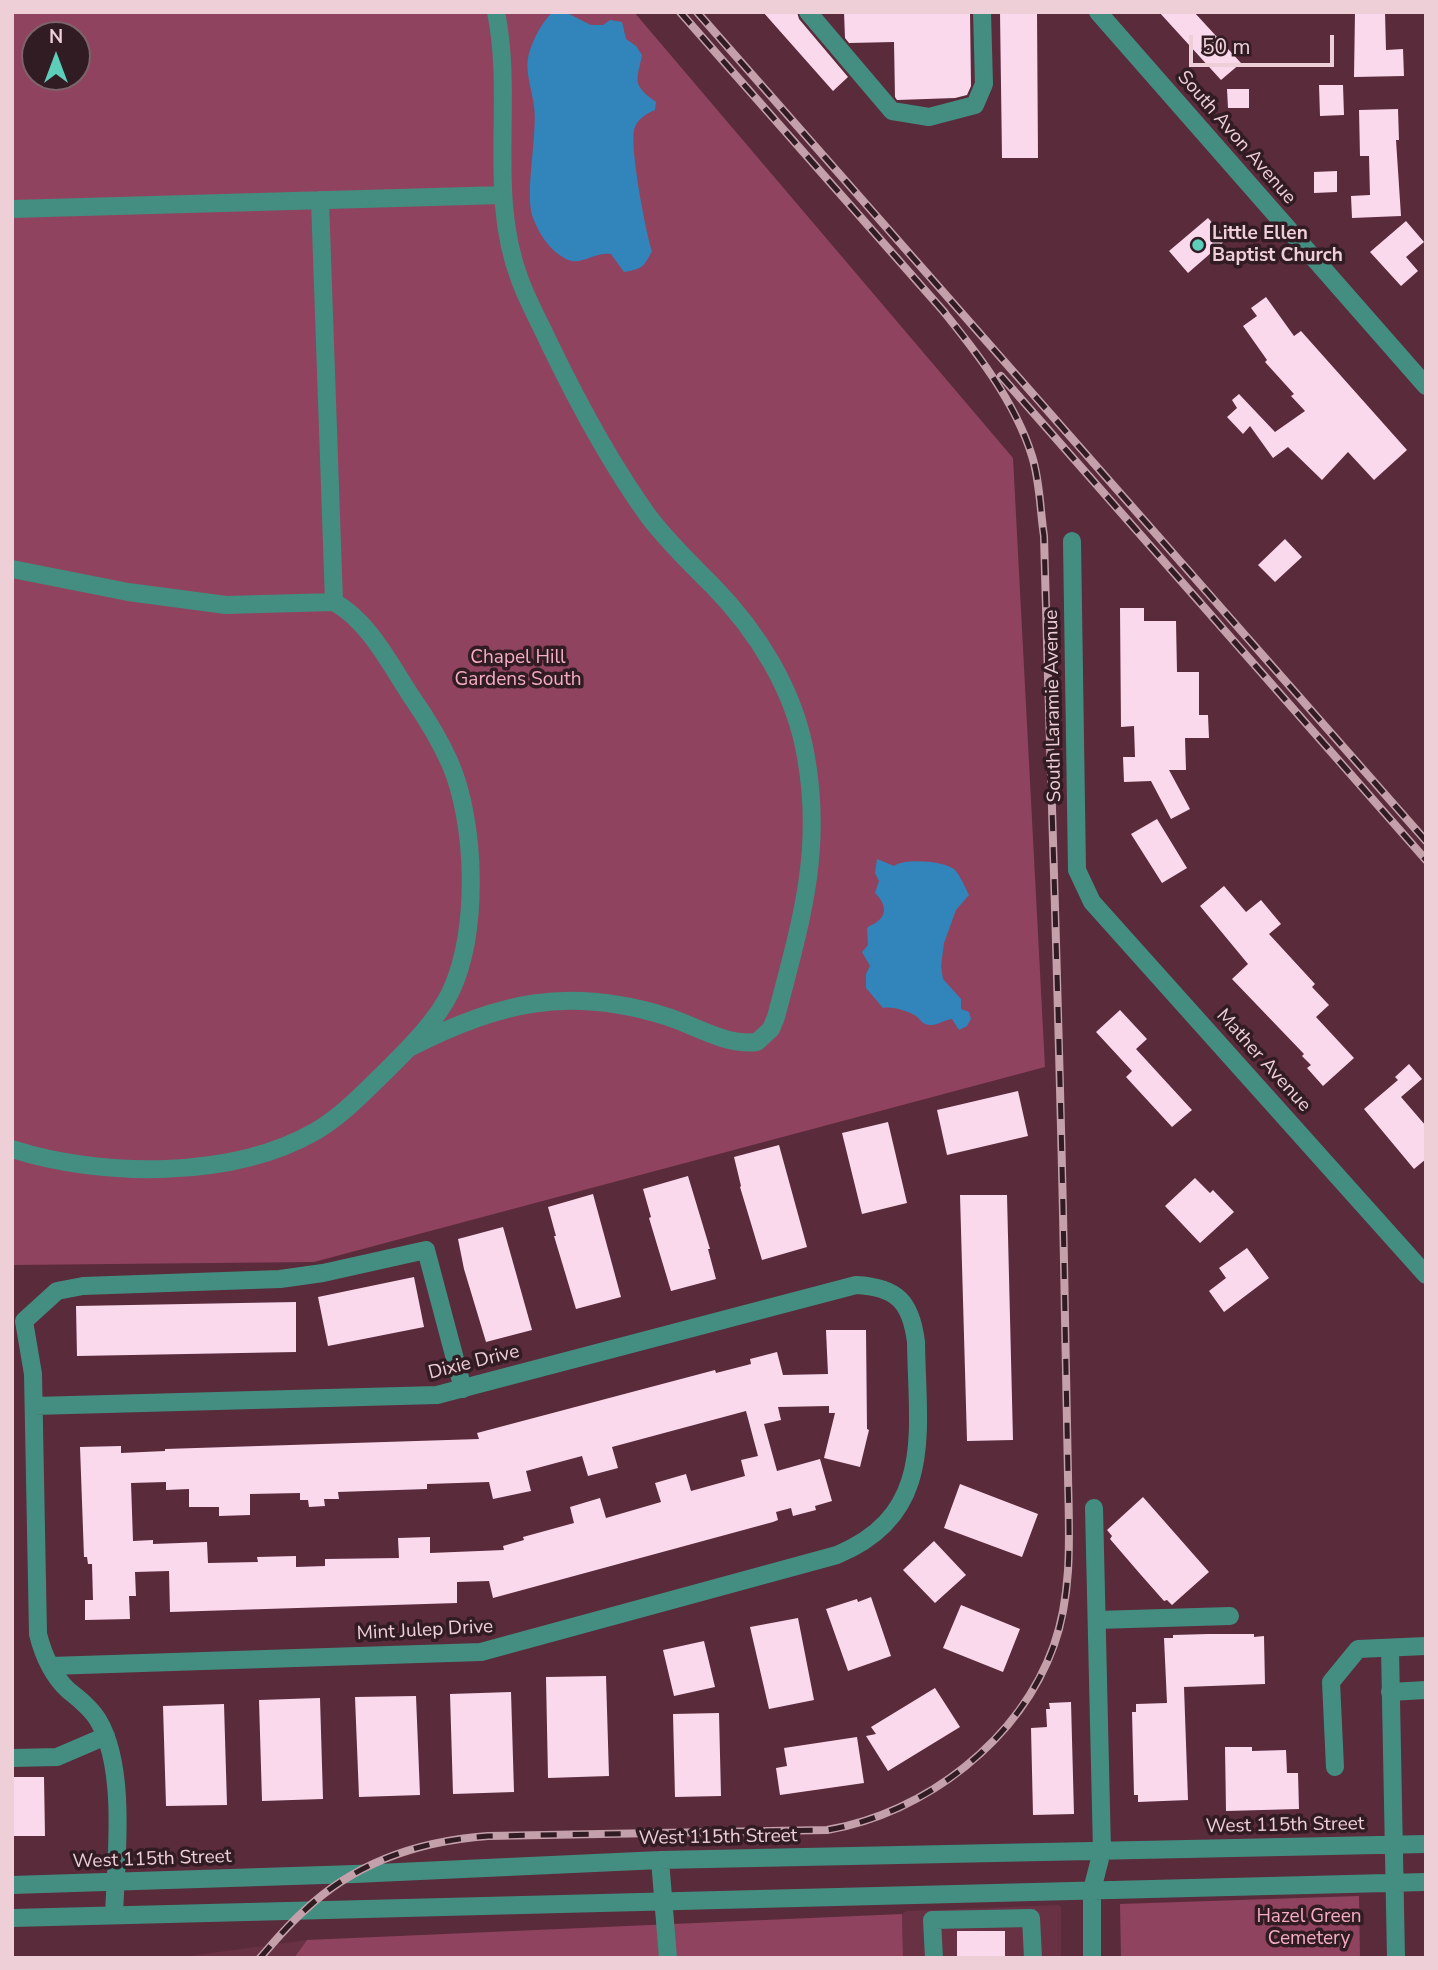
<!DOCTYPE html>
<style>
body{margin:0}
#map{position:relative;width:1438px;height:1970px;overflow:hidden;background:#5a2b3b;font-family:"Nunito Sans",sans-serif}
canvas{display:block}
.frame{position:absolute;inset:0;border:14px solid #eecfd7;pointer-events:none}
.north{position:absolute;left:21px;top:21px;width:70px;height:70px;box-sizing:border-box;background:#321c23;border:2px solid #7d646b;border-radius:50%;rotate:0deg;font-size:19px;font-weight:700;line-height:28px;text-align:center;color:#eecfd7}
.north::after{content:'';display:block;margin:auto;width:24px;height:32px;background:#5cceba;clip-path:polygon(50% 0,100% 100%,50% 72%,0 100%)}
.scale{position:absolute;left:1189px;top:35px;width:145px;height:32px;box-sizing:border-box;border:4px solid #eecfd7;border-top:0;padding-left:9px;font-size:21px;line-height:24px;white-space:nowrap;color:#eecfd7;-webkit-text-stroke:5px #321c23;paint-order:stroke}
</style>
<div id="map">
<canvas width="1438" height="1970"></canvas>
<div class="frame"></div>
<div class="north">N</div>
<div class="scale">50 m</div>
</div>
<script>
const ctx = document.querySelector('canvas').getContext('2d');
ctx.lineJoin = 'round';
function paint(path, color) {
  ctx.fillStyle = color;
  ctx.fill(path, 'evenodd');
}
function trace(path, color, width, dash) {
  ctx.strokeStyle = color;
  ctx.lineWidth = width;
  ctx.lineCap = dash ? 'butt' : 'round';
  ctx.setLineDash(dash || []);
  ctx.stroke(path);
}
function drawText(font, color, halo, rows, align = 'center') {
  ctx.font = font + ' "Nunito Sans",sans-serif';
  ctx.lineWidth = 7;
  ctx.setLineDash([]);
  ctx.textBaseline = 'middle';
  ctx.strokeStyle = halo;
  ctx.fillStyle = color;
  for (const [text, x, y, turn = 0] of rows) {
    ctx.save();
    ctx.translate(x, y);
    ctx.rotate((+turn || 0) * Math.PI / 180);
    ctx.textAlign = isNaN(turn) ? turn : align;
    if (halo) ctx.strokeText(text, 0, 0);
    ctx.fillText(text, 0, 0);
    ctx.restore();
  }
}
const built = new Path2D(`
 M1058,1905L1061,1907V1958H903L902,1914L907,1911Z
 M307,1940L294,1958H174Z`);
const green = new Path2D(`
 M12,12H634L1013,458L1045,1067L314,1262L12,1265ZM35,35H77V77H35Z
 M1359,1896L1360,1958H1121L1120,1904Z
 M902,1914L903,1958H294L307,1940Z`);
const water = new Path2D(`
 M553,12H565L591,25H603L610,20L622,22L626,39L636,46L642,55C637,81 631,84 656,102L655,110C646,114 639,118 635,127C628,140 646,234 652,251C644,267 642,269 624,272L611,254C592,252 581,267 566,259C550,251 539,234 533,218C524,194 538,135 534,106C532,89 524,70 529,53C533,40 542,21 553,12Z
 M877,859L894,866C905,858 945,861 955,870C961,877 965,887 969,895L956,910L944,943L941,966L943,979L961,999V1009L969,1012L971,1019L967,1026L959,1030L952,1019C943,1020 934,1028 925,1024C921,1022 919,1018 916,1016C908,1011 892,1006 883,1008L866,988V974L870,966L862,952L868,945L867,928C870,925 875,924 878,921C889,913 883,900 875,893L879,881L875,873Z`);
const building = new Path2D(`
 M763,12H797L799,19L848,77L833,91Z
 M844,12H970L971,86L967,95L955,98L897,100L895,97L894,42L849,43L845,38Z
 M1000,12H1037L1038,158H1002Z
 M1159,12H1194L1241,63L1221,80Z
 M1355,12H1385L1386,50L1403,49L1404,76L1354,77Z
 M1319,85H1343L1344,115L1320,116Z
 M1227,89H1249V108H1228Z
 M1398,109L1399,140H1396L1401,216L1352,218L1351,196L1370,195L1369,156H1360L1359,110Z
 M1337,171V192L1314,193V172Z
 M1208,218L1227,239L1188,273L1169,251Z
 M1406,221L1424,242L1406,257L1418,271L1401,286L1370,252Z
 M1266,297L1294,336L1301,331L1407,450L1374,480L1348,452L1322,480L1288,447L1273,458L1250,426L1243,434L1227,417L1237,408L1232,400L1239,394L1275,432L1305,411L1291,396L1294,394L1265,362L1267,360L1243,326L1257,316L1251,308Z
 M1285,539L1302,557L1275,582L1258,565Z
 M1120,608H1144V621H1176L1177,672H1199V715H1208L1209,738H1185L1186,770H1169L1190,809L1171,819L1151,781L1124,782L1123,757H1135L1134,726L1121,727Z
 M1157,819L1187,868L1162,883L1131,834Z
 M1224,886L1246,912L1261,900L1281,924L1269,934L1315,984L1312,987L1329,1005L1316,1017L1354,1058L1323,1086L1307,1068L1311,1065L1302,1056L1304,1054L1232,979L1248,964L1200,906Z
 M1120,1010L1147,1039L1136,1049L1192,1110L1172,1127L1126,1077L1132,1071L1096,1032Z
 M1409,1064L1422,1079L1401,1097L1426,1126V1159L1414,1169L1364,1109L1398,1080L1395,1077Z
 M1018,1091L1028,1136L947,1155L937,1110Z
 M888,1122L907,1203L862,1214L842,1133Z
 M779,1145L807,1247L762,1260L740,1187L741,1186L734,1157Z
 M688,1176L710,1249H708L716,1279L671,1291L649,1218L651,1217L643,1189Z
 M1195,1178L1210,1193L1213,1190L1234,1212L1200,1243L1165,1206Z
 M593,1194L621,1297L576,1309L554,1236H556L548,1207Z
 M960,1195H1007L1013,1440L967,1441Z
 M503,1227L532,1330L486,1342L464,1269L458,1239Z
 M1247,1248L1269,1278L1224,1312L1209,1291L1226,1278L1219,1268Z
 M414,1277L424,1327L328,1346L318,1297Z
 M296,1302V1352L77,1356L76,1306Z
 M826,1330H866L867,1429L869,1430L860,1467L824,1458L835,1413H829V1406L778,1407L781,1420L764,1424L777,1471L820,1459L832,1501L815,1506L816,1510L793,1516L791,1508L776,1512L778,1520L773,1522L493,1598L489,1581L457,1582V1603L170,1612L169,1571L135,1572L136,1596H129L130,1619L85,1620V1600H93L92,1564H88L87,1557H84L80,1447L121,1446V1453L165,1451V1449L479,1439L477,1433L715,1370L716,1373L751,1364L750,1359L777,1352L783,1375L828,1374ZM746,1411L758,1456L741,1460L745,1476L691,1491L686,1474L655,1483L661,1502L606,1518L600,1498L570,1507L574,1523L523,1537L524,1540L503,1546L504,1550L430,1553V1537L398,1538L399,1558L325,1559V1566L296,1567V1556L257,1557L258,1562L208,1563L207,1542L153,1544V1540L133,1541L131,1483L166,1482V1490L189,1489V1507H219V1516L250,1515V1494L300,1493V1500H308L309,1507L325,1506L324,1499H339L338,1492L427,1489V1484L489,1482L493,1499L531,1491L526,1471L582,1456L588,1476L618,1468L612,1447Z
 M960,1484L1038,1514L1022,1557L944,1528Z
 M1143,1497L1209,1572L1172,1605L1167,1600L1164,1601L1141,1575L1110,1539L1112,1536L1107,1530Z
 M934,1541L966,1575L935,1603L903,1570Z
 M871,1597L891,1656L848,1671L826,1609L857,1599L858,1602Z
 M961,1605L1020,1629L1003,1672L943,1648Z
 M798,1618L814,1700L769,1709L750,1627Z
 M1208,1634H1254V1637L1264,1636L1265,1684L1184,1687L1188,1800L1138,1802V1795H1134L1132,1712H1136V1704L1167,1703L1164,1638H1173V1635Z
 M704,1641L715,1687L674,1696L663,1650Z
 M606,1676L609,1776L548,1778L546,1677Z
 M935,1688L960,1727L888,1771L866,1736L876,1734L871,1727Z
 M511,1692L514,1792L453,1794L450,1694Z
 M416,1696L420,1795L359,1797L355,1697Z
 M320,1698L323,1799L262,1801L259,1700Z
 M1071,1702L1074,1814L1033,1815L1031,1728L1047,1727L1046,1709H1050L1049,1703Z
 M224,1704L227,1805L166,1806L163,1706Z
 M719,1713L721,1796L675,1797L673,1714Z
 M857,1737L864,1783L780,1795L776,1768L787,1766L784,1748Z
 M1225,1747H1252V1751L1286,1750L1287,1773H1298L1299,1809L1226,1811Z
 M12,1777H44L45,1836H12Z
 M957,1931H1005V1958H957Z`);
const minor = new Path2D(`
 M808,12L892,111L929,117L975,105L984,84L982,12
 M1098,12L1426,386
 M320,200L334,602
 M12,209L503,195
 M1072,541L1077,870L1092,902L1426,1275
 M12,569L128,592L226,605L334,602C369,621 391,666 413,699C427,719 440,741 450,763C476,823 479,931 451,991C437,1021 408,1049 385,1072C363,1093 343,1115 316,1131C233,1179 102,1178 12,1149
 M409,1048C498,1002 568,986 665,1016C695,1025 725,1046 757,1042L771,1029L776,1017C800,925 823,853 806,757C795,691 758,632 712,585C690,563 668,542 649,517C610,463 579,405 550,345C540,323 528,302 520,280C487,195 514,100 496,12
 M34,1406L437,1395L856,1285C897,1287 911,1302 916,1342C917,1430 936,1514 837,1555L481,1652L50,1666
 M1097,1620L1230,1616
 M1390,1648L1396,1958
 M1390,1692L1426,1690
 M12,1758L57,1757L106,1736
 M1335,1767L1331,1682L1358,1649L1426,1646
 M660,1860L668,1958
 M12,1885L355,1874L660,1860L1426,1844
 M114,1915C116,1859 127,1768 98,1720C91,1708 79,1699 68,1690C52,1675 43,1654 38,1634L33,1374L24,1321L57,1291L83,1286L280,1279L323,1273L426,1250L463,1389
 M12,1918L1426,1882
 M934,1958L932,1920L1031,1918L1033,1958
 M1092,1958V1890L1102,1851L1094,1508`);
const rail = new Path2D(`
 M680,12L945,313
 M697,12L1426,841
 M1001,376L1426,860
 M260,1958C274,1942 288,1925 304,1911C355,1862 419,1841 488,1836L827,1830C926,1813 1020,1740 1054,1645C1073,1591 1069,1532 1068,1476C1067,1423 1066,1371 1065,1319C1061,1058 1051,797 1044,536C1040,510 1040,481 1032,456C1015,401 975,350 939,306`);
const markers = [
 [1198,245,7,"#5cceba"]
];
const streetNames = [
 ["South Avon Avenue",1236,138,49],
 ["South Laramie Avenue",1054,706,-91],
 ["Mather Avenue",1263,1061,48],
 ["Dixie Drive",474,1363,-14],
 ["Mint Julep Drive",425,1631,-3],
 ["West 115th Street",1285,1826,-1],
 ["West 115th Street",718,1838,-1],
 ["West 115th Street",152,1860,-2]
];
const poiNames = [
 ["Little Ellen",1212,234],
 ["Baptist Church",1212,256]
];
const parkNames = [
 ["Chapel Hill",518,658],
 ["Gardens South",518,680],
 ["Hazel Green",1309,1917],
 ["Cemetery",1309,1939]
];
paint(built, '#693144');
paint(green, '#90435e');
paint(water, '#3185ba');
paint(building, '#fad9ed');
trace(minor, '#438e80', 18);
trace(rail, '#c3a0aa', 8);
trace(rail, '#321c23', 5, [16]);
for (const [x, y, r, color] of markers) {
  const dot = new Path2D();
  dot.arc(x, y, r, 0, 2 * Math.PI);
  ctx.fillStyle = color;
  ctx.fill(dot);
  trace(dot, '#321c23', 2.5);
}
drawText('19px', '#eecfd7', '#321c23', streetNames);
drawText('bold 19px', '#eecfd7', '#321c23', poiNames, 'left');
drawText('19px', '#f4adc2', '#321c23', parkNames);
</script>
